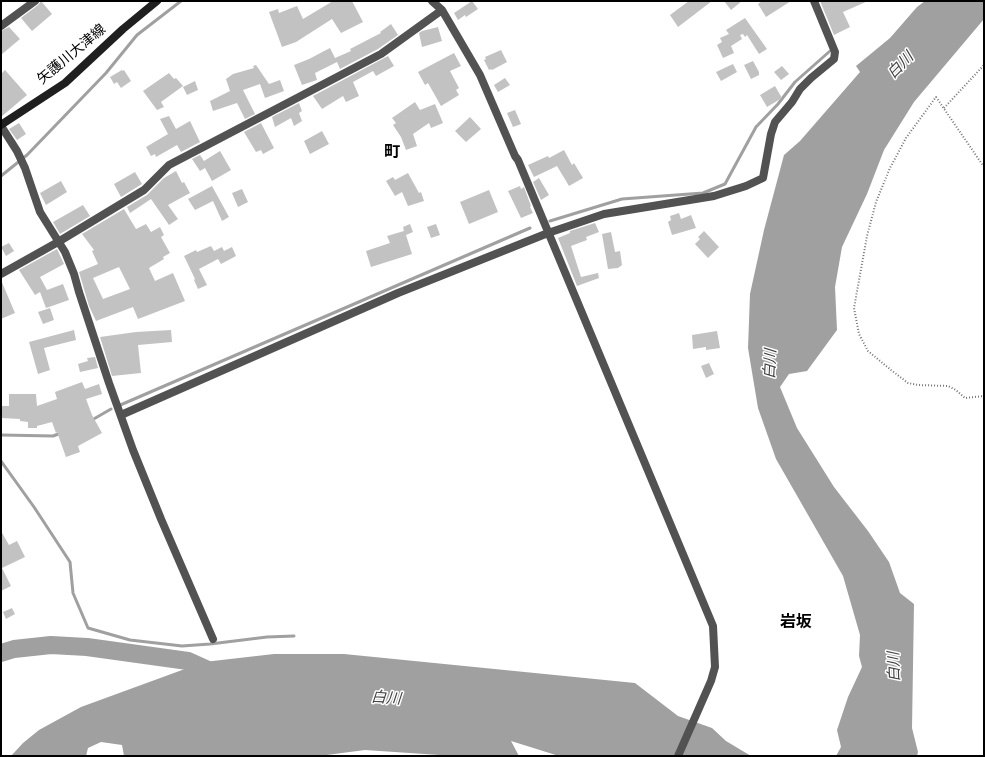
<!DOCTYPE html>
<meta charset="utf-8">
<style>
body{margin:0}
#map{position:relative;width:985px;height:757px;overflow:hidden;background:#fff;font-family:"Titillium Web",sans-serif}
canvas{display:block}
.frame{position:absolute;inset:0;border:2px solid #000;pointer-events:none}
</style>
<div id="map">
<canvas width="985" height="757"></canvas>
<div class="frame"></div>
</div>
<script>
const ctx = document.querySelector('canvas').getContext('2d');
ctx.lineJoin = 'round';
function paint(path, color) {
  ctx.fillStyle = color;
  ctx.fill(path, 'evenodd');
}
function trace(path, color, width, dash) {
  ctx.strokeStyle = color;
  ctx.lineWidth = width;
  ctx.lineCap = dash ? 'butt' : 'round';
  ctx.setLineDash(dash || []);
  ctx.stroke(path);
}
function drawText(font, color, halo, rows, align = 'center') {
  ctx.font = font + ' "Titillium Web","Noto Sans JP",sans-serif';
  ctx.lineWidth = 3;
  ctx.setLineDash([]);
  ctx.textBaseline = 'middle';
  ctx.strokeStyle = halo;
  ctx.fillStyle = color;
  for (const [text, x, y, turn = 0] of rows) {
    ctx.save();
    ctx.translate(x, y);
    ctx.rotate((+turn || 0) * Math.PI / 180);
    ctx.textAlign = isNaN(turn) ? turn : align;
    if (halo) ctx.strokeText(text, 0, 0);
    ctx.fillText(text, 0, 0);
    ctx.restore();
  }
}
const water = new Path2D(`
 M925,1H984V19L914,102L884,150L867,194L842,247L835,287L837,330L807,371L789,374L780,387L797,428L834,487L868,531L889,562L900,593L914,604L912,728L918,752L917,756H836L841,747L837,730L848,697L862,667L859,656L860,635L843,576L776,459L758,408L748,348L750,294L764,230L784,155L800,141L860,72L856,66L890,38L917,7Z
 M274,654H344L635,683L678,716L712,728L726,741L751,756H559L511,741L519,756H454L365,750L319,756H124L122,745L101,742L88,748L86,756H11L23,743L39,730L81,707L204,662Z`);
const stream = new Path2D(`
 M1,176L27,155L106,73L137,35L181,1
 M550,221L622,199L703,193L725,184L756,127L778,104L795,82L830,51
 M118,406L530,228
 M92,420L111,409
 M1,435L53,436L61,433
 M1,461L34,507L70,562L73,593L88,628L130,640L182,646L210,644L267,637L294,636`);
const river = new Path2D(`
 M1,653L14,649L51,645L87,647L188,661L219,675`);
const building = new Path2D(`
 M41,1L52,14L32,31L21,18L38,5Z
 M333,1H352L363,22L341,33L332,19L296,42L282,47L269,12L278,9L279,13L297,6L303,19Z
 M472,1L478,9L466,17L465,15L458,20L454,13Z
 M689,1H712L678,27L670,15Z
 M724,1H742L731,10Z
 M762,1H791L766,17L758,4Z
 M820,1H868L843,12L850,27L834,35Z
 M745,18L767,49L759,54L747,35L745,37L743,34L740,35L742,39L731,46L734,53L723,58L717,45L722,42L720,38L729,34L726,30Z
 M391,24L398,35L378,49L340,69L337,62L315,73L317,80L302,85L294,65L309,59L330,48L336,60L335,58L351,51L350,49L381,33L380,32Z
 M9,27L20,39L1,55V31Z
 M438,27L442,41L422,47L419,33L422,31Z
 M501,50L507,62L492,70L491,69L489,70L484,60L486,59L485,57Z
 M454,53L461,66L450,71L459,88L456,90L459,95L441,106L428,83L425,85L418,72Z
 M388,56L394,66L376,76L373,71L353,82L359,96L346,102L343,96L322,109L313,96Z
 M753,61L759,72V75L751,79L744,65Z
 M733,64L737,72L721,81L716,72Z
 M256,65L269,84L280,80L284,91L265,98L260,84L243,90L255,114L245,119L237,103L213,111L210,101L230,91L226,79L233,74L254,68L253,66Z
 M782,66L789,74L781,80L774,72Z
 M5,70L27,95L1,117V74Z
 M122,70L123,71L124,70L131,81L121,88L117,82L114,84L110,77Z
 M169,73L174,79L176,78L183,86L161,102L164,107L157,110L143,91Z
 M505,78L510,85L498,92L494,85Z
 M195,81L198,90L187,95L183,87Z
 M775,86L782,98L767,107L760,95Z
 M415,102L420,110L435,104L443,123L431,128L429,123L413,134L417,146L406,150L401,137L393,125L396,123L392,118Z
 M299,103L302,111L299,113L302,121L294,126L291,118L275,127L272,117Z
 M515,110L521,124L513,127L507,113Z
 M169,116L176,129L190,121L200,142L181,152L177,145L156,157L155,154L151,156L146,147L168,134L160,119Z
 M470,117L481,129L466,142L455,131Z
 M19,123L26,134L17,140L9,129Z
 M261,123L274,148L263,154L261,150L256,152L244,132Z
 M322,131L329,144L310,154L304,141Z
 M564,150L572,165L574,163L583,178L569,186L557,166L534,177L528,165L548,156L549,158Z
 M220,151L231,170L212,181L205,168L200,171L192,159L200,155L204,161Z
 M176,171L182,183L184,182L190,193L168,205L178,219L169,225L151,199L130,213L127,207L147,195L164,178Z
 M135,172L142,184L121,197L114,184Z
 M408,173L419,193L421,192L424,201L408,206L402,192L395,196L386,181L393,177L395,180Z
 M539,178L549,195L541,200L533,182Z
 M61,181L67,192L46,205L40,193Z
 M212,186L229,217L222,221L213,201L195,210L188,199Z
 M520,186L521,189L524,187L531,206L530,207L533,213L521,218L508,191Z
 M242,189L248,202L238,207L232,193Z
 M489,190L498,212L469,224L460,202Z
 M83,205L90,216L60,234L53,222Z
 M124,209L136,229L146,224L151,232L160,227L164,235L161,237L170,253L163,257L164,259L149,268L155,281L173,273L185,301L138,319L133,307L96,321L89,306L79,272L98,264L92,251L94,250L82,234ZM119,267L130,289L103,299L93,278Z
 M679,213L681,219L691,215L696,228L672,235L668,222L671,220L670,216Z
 M595,223L599,232L586,237L587,240L571,246L581,277L598,273L599,278L577,286L558,238L570,233V231Z
 M410,224L413,232L406,235L412,254L371,267L366,251L390,243L387,236L404,231L403,227Z
 M436,224L440,235L431,238L427,227Z
 M704,231L719,247L708,258L695,244L700,239L698,237Z
 M611,232L615,252L620,251L622,265L618,268L608,269L602,234Z
 M9,243L14,251L6,256L1,247Z
 M211,246L214,251L222,247L224,251L232,247L236,256L221,264L218,259L199,269L207,285L198,289L194,280L195,279L184,256L196,250L197,252Z
 M57,249L64,264L40,277L47,290L63,284L69,300L46,308L40,292L35,295L19,270Z
 M1,280L15,313L1,319Z
 M50,308L54,320L43,324L38,312Z
 M74,330L76,340L44,348L50,370L38,374L29,342Z
 M171,330L172,342L138,345L141,373L112,376L100,337L136,332Z
 M717,331L720,348L706,350V347L693,349L692,335Z
 M95,357L98,368L80,372L78,364L88,361L87,358Z
 M709,363L714,374L706,378L701,366Z
 M82,382L85,389L99,384L102,394L86,399L92,415L102,433L78,446L80,452L66,457L57,432L56,433L52,422L37,426V428H28V422L20,421V419L1,418V406H9V394H36L37,406L57,399L55,392Z
 M1,531L9,545L17,541L25,557L2,568L11,586L1,591Z
 M12,608L15,614L6,619L3,612Z`);
const path = new Path2D(`
 M944,108L984,65
 M984,167L936,97L906,138L890,168L876,202L867,236L854,308L859,334L868,351L891,370L908,383L918,385L948,386L956,390L965,398L984,396`);
const street = new Path2D(`
 M432,1L442,10L480,75L515,156L518,160L713,626L715,667L711,681L678,756
 M1,26L35,1
 M1,126L17,151L25,168L40,212L65,252L74,274L79,292L109,383L133,450L161,519L213,639
 M1,274L58,242L144,190L169,165L381,54L442,10
 M121,415L398,293L548,233L604,214L714,196L746,186L763,178L771,134L775,122L792,102L800,89L811,78L834,59L835,52L814,1`);
const secondary = new Path2D(`
 M1,125L65,83L123,29L157,1`);
const streetNames = [
 ["矢護川大津線",72,55,-40]
];
const waterNames = [
 ["白川",901,66,-45],
 ["白川",771,364,-87],
 ["白川",895,667,-92],
 ["白川",386,699,4]
];
const quarterNames = [
 ["町",392,153],
 ["岩坂",796,623]
];
paint(water, '#a0a0a0');
trace(stream, '#a0a0a0', 3);
trace(river, '#a0a0a0', 18);
paint(building, '#c2c2c2');
trace(path, '#747474', 2, [1, 2]);
trace(street, '#525252', 8);
trace(secondary, '#1f1f1f', 8);
drawText('14px', '#000', '#fff', streetNames);
drawText('italic 15px', '#414141', '#fff', waterNames);
drawText('bold 16px', '#000', '#fff', quarterNames);
</script>
